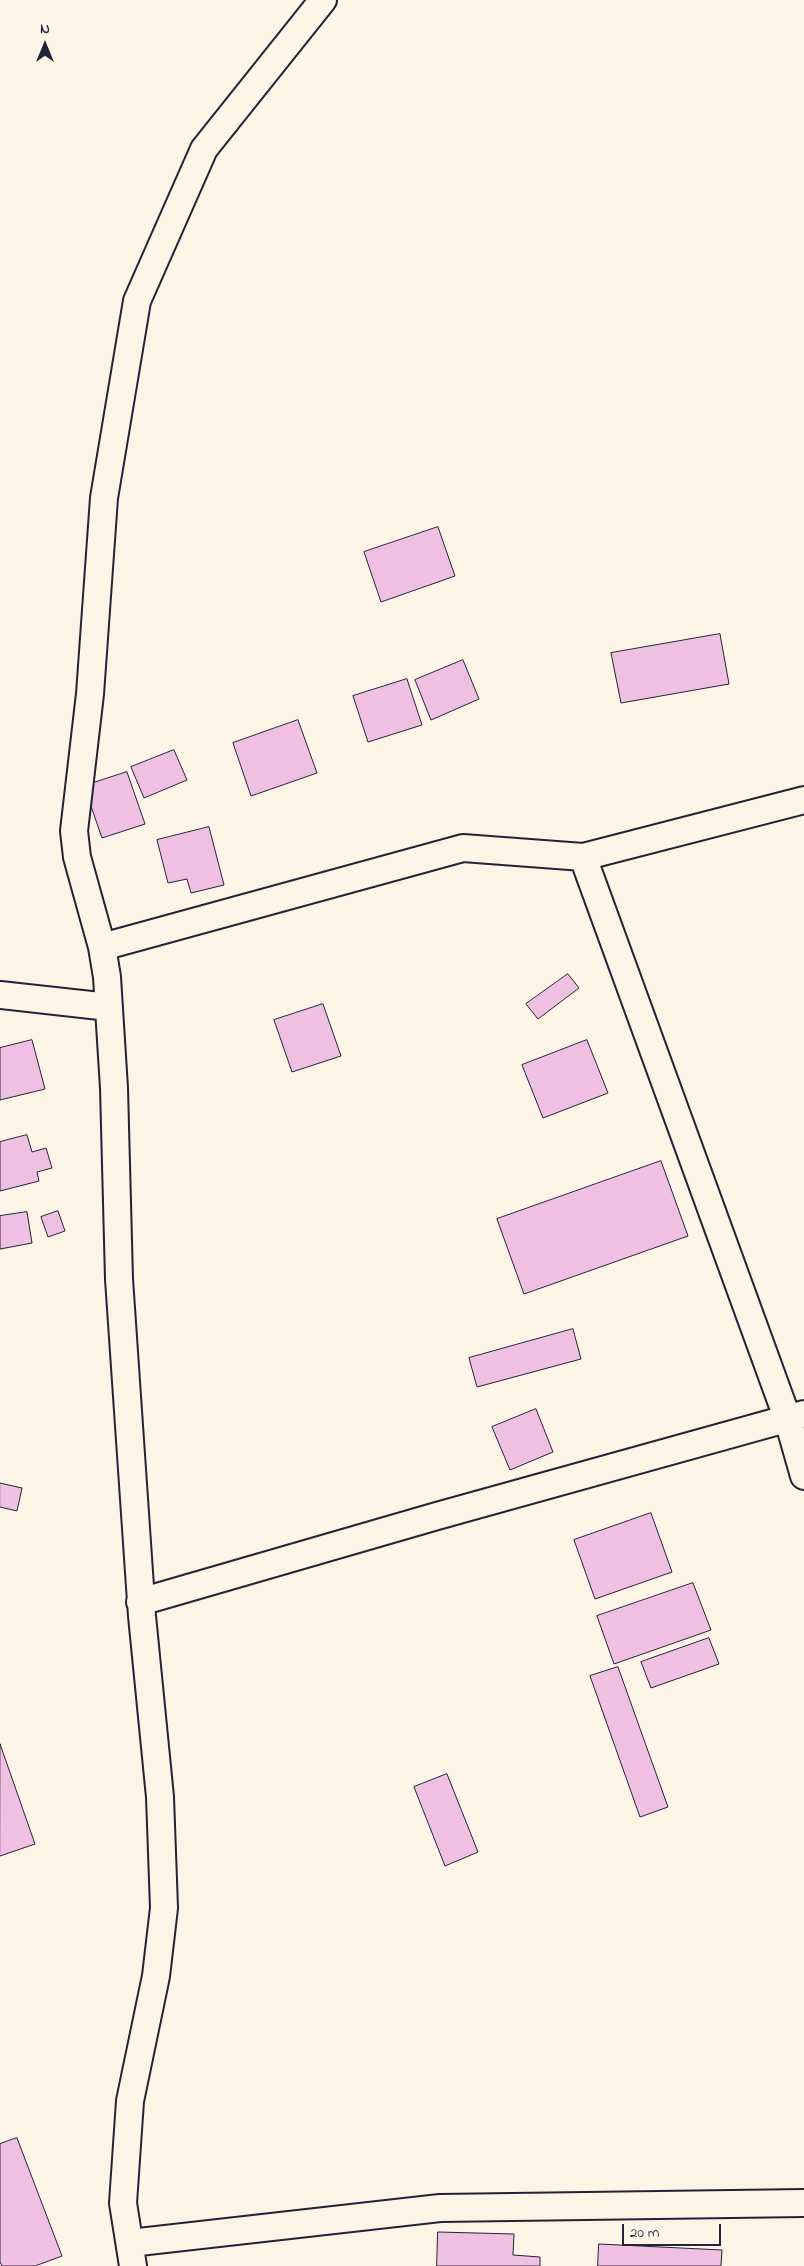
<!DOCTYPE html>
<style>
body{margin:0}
#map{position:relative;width:804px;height:2266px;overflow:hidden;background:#fcf5e5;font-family:"Indie Flower",sans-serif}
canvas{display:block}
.north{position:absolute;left:20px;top:20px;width:50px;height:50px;-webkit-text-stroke:4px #fcf5e5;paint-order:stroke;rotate:0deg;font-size:14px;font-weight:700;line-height:20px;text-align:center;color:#22223b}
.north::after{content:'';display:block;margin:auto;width:18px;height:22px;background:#22223b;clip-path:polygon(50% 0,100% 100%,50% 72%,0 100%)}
.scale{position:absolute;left:622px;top:2224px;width:99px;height:22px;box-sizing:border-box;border:2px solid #22223b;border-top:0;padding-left:6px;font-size:15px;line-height:18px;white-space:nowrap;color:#22223b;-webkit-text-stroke:4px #fcf5e5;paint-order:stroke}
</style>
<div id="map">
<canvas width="804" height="2266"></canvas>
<div class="north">N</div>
<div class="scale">20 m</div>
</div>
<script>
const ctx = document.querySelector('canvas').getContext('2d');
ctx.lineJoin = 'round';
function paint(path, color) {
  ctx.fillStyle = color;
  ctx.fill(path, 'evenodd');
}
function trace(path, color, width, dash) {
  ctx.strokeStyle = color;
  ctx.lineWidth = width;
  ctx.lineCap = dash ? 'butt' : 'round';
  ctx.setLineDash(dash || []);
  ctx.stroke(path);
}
const building = new Path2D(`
 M438,527L455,576L381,602L364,552Z
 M720,634L729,684L621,703L611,653Z
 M463,660L479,699L431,720L415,680Z
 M407,679L422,725L368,742L353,696Z
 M298,720L317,773L251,796L233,743Z
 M174,750L187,780L144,798L131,767Z
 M127,772L145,824L102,838L84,786Z
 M209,827L224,885L191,893L187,879L168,883L157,840Z
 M568,974L579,988L538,1019L526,1004Z
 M323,1004L341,1056L292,1072L274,1020Z
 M32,1040L45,1089L0,1100V1048Z
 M587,1040L608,1093L543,1118L522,1065Z
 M27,1135L32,1152L46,1148L52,1168L37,1172L39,1181L0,1191V1142Z
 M661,1161L688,1236L524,1294L497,1219Z
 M58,1211L65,1231L48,1237L41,1217Z
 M27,1212L32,1243L0,1249V1216Z
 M573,1329L581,1359L477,1387L469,1358Z
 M536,1409L553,1452L510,1470L492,1427Z
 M0,1483L22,1488L17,1511L0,1507Z
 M651,1513L672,1572L595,1599L574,1540Z
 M693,1583L711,1630L614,1664L597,1616Z
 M709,1638L719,1664L651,1688L641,1662Z
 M618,1667L668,1807L640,1817L590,1676Z
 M0,1744L35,1844L0,1856Z
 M447,1774L478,1852L445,1866L414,1787Z
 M17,2138L62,2256L35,2266H2L0,2262V2144Z
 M438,2232L514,2234L513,2255L540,2257V2266H437Z
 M599,2244L722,2250L721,2266H598Z`);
const minor = new Path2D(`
 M583,857L788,1420L804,1476
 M102,947L463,848L583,857L804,800
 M0,995L109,1007
 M140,1602L437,1516L804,1414
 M130,2243L440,2208L804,2203
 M133,2266L123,2203L130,2101L156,1976L164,1908L160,1797L142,1616L119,1279L114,1088L107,977L102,947L77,857L74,831L90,694L104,498L137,301L204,149L323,0`);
paint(building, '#f0c0e3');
trace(building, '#22223b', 1);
trace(minor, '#22223b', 30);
trace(minor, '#fcf5e5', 26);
</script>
